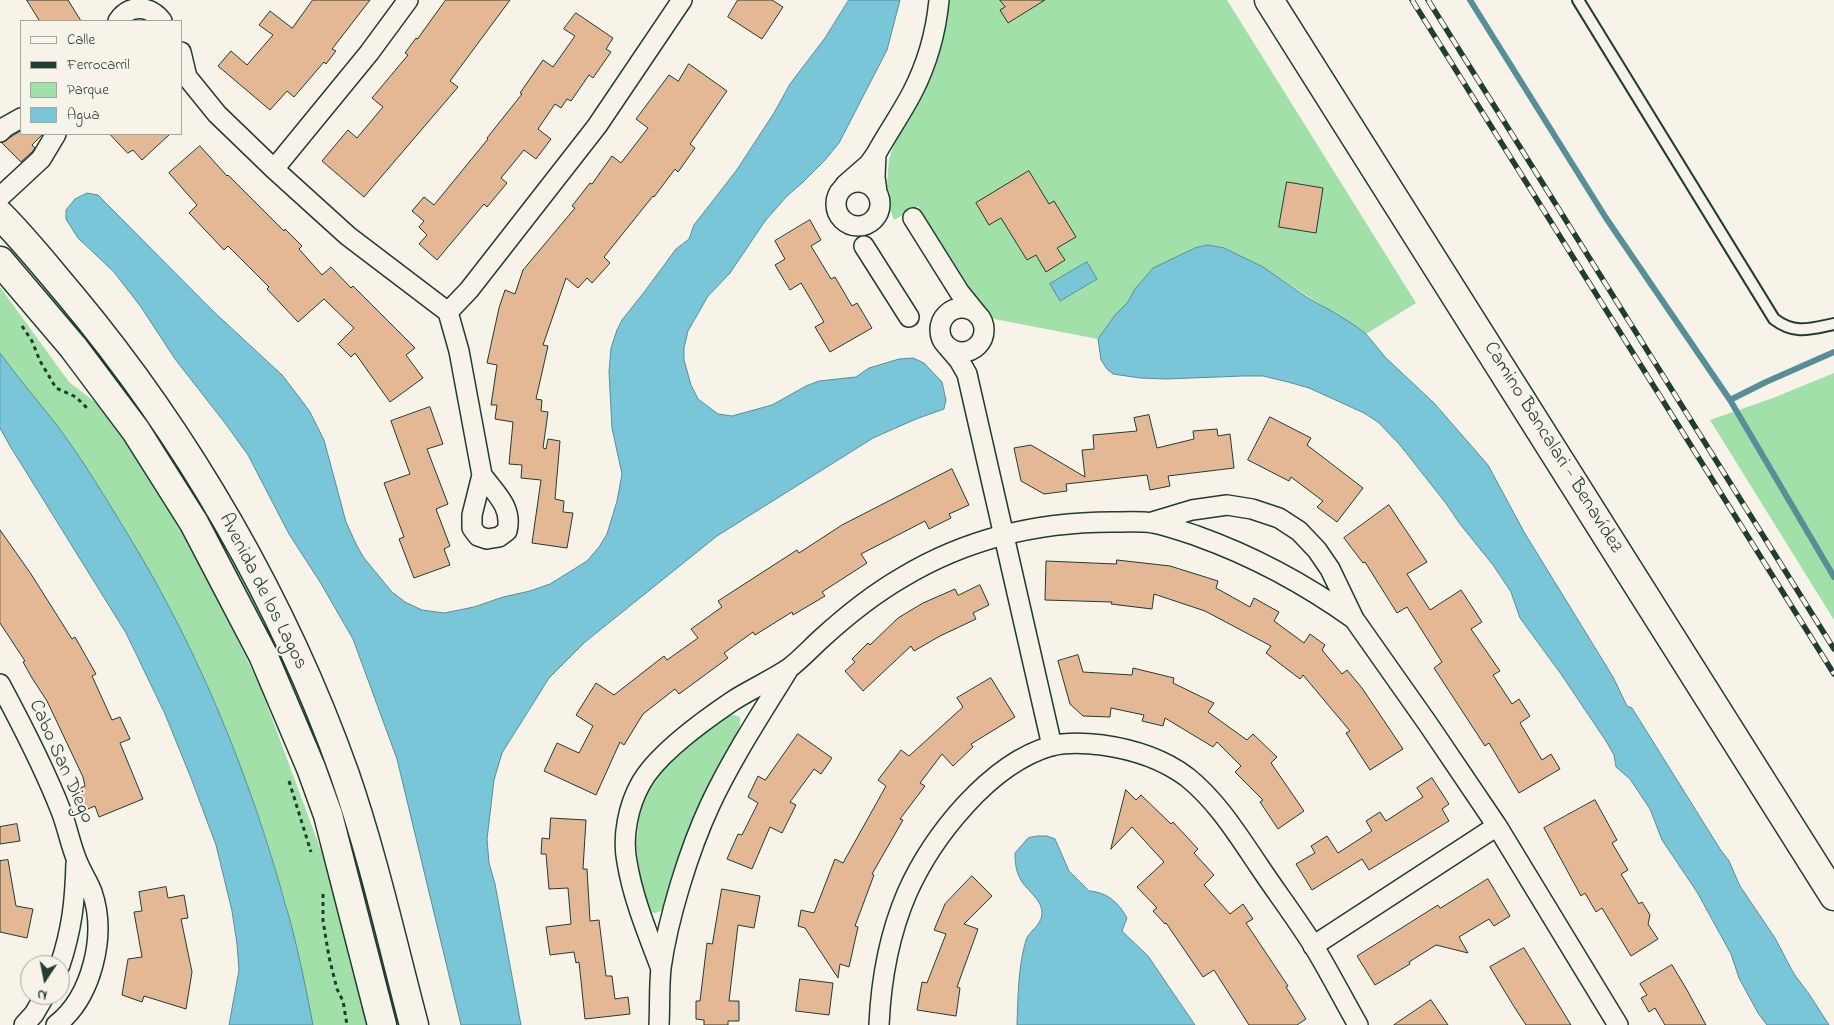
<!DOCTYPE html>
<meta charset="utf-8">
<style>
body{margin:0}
#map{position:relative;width:1834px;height:1025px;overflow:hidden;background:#f7f3e8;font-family:"Indie Flower",sans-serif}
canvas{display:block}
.legend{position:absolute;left:20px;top:20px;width:162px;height:115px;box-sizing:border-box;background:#f7f3e8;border:1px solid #a1aaa0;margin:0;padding:6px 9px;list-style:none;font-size:15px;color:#1f3d34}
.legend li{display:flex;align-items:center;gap:10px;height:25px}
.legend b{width:25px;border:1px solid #a1aaa0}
.north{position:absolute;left:20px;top:955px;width:50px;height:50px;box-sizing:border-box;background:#f7f3e8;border:1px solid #a1aaa0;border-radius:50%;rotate:191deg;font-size:14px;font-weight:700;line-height:20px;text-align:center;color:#1f3d34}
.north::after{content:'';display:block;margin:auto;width:18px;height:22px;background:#1f3d34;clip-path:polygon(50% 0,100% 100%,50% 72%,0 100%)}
</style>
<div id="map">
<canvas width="1834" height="1025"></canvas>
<ul class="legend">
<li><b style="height:6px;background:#f7f3e8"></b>Calle</li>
<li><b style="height:6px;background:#1f3d34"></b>Ferrocarril</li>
<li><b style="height:14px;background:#a1e0a8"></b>Parque</li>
<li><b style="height:14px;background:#7ac6d9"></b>Agua</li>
</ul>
<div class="north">N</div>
</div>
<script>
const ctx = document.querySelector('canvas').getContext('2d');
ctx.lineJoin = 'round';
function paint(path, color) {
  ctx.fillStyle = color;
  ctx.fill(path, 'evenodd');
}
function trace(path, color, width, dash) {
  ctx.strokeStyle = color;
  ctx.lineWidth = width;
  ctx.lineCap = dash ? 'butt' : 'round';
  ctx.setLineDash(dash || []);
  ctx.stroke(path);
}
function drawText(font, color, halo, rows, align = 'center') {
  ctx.font = font + ' "Indie Flower",sans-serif';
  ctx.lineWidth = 4;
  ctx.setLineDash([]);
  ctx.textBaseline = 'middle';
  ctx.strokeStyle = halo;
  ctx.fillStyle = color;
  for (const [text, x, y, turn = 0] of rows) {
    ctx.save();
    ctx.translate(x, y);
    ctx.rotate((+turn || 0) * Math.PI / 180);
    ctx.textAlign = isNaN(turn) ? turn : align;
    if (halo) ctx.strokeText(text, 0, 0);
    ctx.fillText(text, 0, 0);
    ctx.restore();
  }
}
const green = new Path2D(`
 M945,0H1227L1416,303L1366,334L1263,267L1224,248L1208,245L1195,248L1153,268L1135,289L1128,302L1115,315L1098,339L989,318L918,206L894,220C885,197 887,183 889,159Z
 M0,226L82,324L217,521L304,697L357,851L403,1025H391L322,778L75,335L39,281L0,235Z
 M0,287L69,382L100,406L129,447L182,533L225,615L260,686L323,856L368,1025H313L286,904L265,836L223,724L200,669L170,609L131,540L93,480L57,425L21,382L0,353Z
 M1834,373V620L1710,420L1773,398Z
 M734,715L740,717V726L695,817L665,909L656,913L648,912L644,902L636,845L639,819L645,797L656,776L722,717Z`);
const water = new Path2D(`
 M849,0H900L887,50L839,143L825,160L802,183L787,196L765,221L730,273L708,296L688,331L684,348V360L691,385L698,399L718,414L732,416L772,405L806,386L819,381L856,377L869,368L899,359L913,358L924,363L942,382L946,400L944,409L916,419L873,438L717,536L585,642L549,678L502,753L494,780L487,839L489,863L495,884L521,1025H461L397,759L353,639L320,582L289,534L248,455L225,423L175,359L141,307L114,272L78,238L66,219V210L75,199L87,193L98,195L213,311L282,375L299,397L310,412L324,440L346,522L357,546L364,558L392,592L405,602L422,610L444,613L474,607L503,597L530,591L550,584L587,561L599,547L607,534L617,501L622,474L612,428L609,372L611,348L617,330L622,320L645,291L676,249L689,239L694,225L736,171L774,113L790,84L825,38Z
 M1208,245L1224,248L1263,267L1308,298L1335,313L1354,325L1366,334L1386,358L1434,403L1488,465L1524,532L1613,677L1627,706L1632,708L1720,849L1729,861L1740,886L1775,938L1794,974L1809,994L1829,1025H1767L1758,1013L1739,978L1731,954L1697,892L1662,840L1650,809L1630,779L1616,767L1614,755L1606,741L1561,674L1520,618L1511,592L1493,565L1460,524L1445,502L1400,445L1378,422L1364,413L1309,388L1288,382L1263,376H1243L1166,379L1140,378L1113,374L1107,369L1101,360L1098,339L1115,315L1128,302L1135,289L1153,268L1195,248Z
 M1087,262L1097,279L1060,301L1050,284Z
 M0,353C18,378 37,400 56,424C83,460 107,500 130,538C199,651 250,777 285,903C297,943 305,984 313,1025H229L239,970L237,944L232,911L216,845L191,778L165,714L126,633L10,446L0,428Z
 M1037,836H1047L1055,839L1069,871L1089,891C1107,892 1119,903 1127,918L1122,931L1148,956L1195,1025H1017C1018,997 1018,967 1026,940C1029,931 1041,926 1042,914C1043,901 1029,892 1022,882C1016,872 1015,864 1015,853L1028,838Z`);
const stream = new Path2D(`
 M1470,0L1606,218L1730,400L1834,577
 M1730,400L1766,382L1834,352`);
const building = new Path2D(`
 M27,0H68L81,21H40Z
 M313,0H370L332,49L336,51L326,64L324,62L294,97L287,91L270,110L218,66L231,51L247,65L273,35L259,25L270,11L292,28Z
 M446,0H510L450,81L458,87L364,197L322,161L348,130L357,138L383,107L372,98L408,55L405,53L416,38L417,39Z
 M738,0H772L783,7L762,39L728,17Z
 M1000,0H1045L1008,23L1000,10L1005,7Z
 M576,13L613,38L606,49L611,52L593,78L589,75L571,101L567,99L561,108L555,104L538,129L551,139L536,159L524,150L501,178L507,183L487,207L484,204L437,260L419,244L427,235L419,227L424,221L412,211L424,197L434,205L488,139L487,138L522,94L520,93L543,60L553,67L575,36L564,29Z
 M689,64L727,91L690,144L695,148L678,172L675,169L654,197L653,196L604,257L610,263L592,283L587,278L578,288L566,278L543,345L548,346L536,399L542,400L541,411L548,412L543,448L546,449L548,439L560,441L555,499L564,501L563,512L573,513L567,548L532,543L541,480L521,478L522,465L509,464L513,422L495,419L497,405H491L497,365L487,363L499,308L505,290L515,294L523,270L575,208L572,206L590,183L592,184L612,156L621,163L648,128L636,119L669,75L678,81Z
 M21,131V134H43L32,145L35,148L32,152L21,162L2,143Z
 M110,134H170L142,160L133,150L128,153Z
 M200,146L227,176L228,175L284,231L285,229L302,246L299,249L322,275L331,267L351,288L353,286L415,348L406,355L423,378L390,402L355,353L351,357L338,344L354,328L324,299L298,322L267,289L269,287L228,246L224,250L189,213L197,205L169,173Z
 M1029,171L1049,204L1054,201L1076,237L1057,248L1065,260L1046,272L1036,255L1027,260L1001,218L989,225L976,203Z
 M1287,182L1323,188L1316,233L1279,227Z
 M810,220L821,240L811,246L831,279L835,277L852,306L857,303L872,328L830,352L815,327L824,322L801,283L790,290L775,265L785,259L775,241Z
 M430,407L443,444L427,449L448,504L436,509L450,546L444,549L450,565L414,578L399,539L404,537L384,483L410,474L391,421Z
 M1149,415L1157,448L1194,439L1193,431L1217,429L1218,436L1230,434L1234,468L1168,476L1170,486L1150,490L1147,475L1066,484L1067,491L1044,494L1021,481L1014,448L1031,445L1085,477L1082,450L1094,449L1093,435L1137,431L1134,418Z
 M1270,417L1311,438L1307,445L1363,488L1337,522L1317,507L1323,501L1291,477L1289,481L1248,460Z
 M952,469L969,505L949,514L951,518L929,529L925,521L861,554L867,563L822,592L825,596L793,615L792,612L755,635L753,632L724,653L728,658L679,694L675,689L643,714L624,745L620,742L596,795L544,771L557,743L579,753L593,726L576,715L596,683L614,695L664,656L667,660L698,638L691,629L722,607L718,601L797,550L799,553L842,525Z
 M1389,505L1427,562L1407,574L1430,610L1461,590L1482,622L1471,629L1500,671L1493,675L1512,704L1519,699L1530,716L1520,723L1542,760L1551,754L1560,769L1519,793L1489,743L1485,746L1434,668L1442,662L1407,607L1397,613L1365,562L1363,563L1344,538Z
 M0,530L31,574L72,639L75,637L96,674L92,676L112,720L120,717L130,739L120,743L143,799L99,817L95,806L83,811L74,791L85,786L83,777L47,701L32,678L23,662L25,661L0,623Z
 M1117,560L1170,566L1218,581L1216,588L1250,607L1254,598L1279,612L1274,621L1304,643L1310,634L1325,645L1322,650L1342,674L1347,670L1362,688L1403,749L1370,770L1346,733L1350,731L1303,675L1300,679L1266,653L1271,646L1205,611L1154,594L1152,609L1111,604L1112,602L1045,600L1046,561L1116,564Z
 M980,585L989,605L973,613L976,619L940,636L914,651L911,646L863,691L845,671L855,662L852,659L868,643L870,645L898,618L923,603L955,589L958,595Z
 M1078,655L1083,672L1132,675L1133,668L1174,678L1173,683L1214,703L1208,712L1247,740L1253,734L1277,757L1271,763L1304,811L1278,829L1260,802L1263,800L1235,772L1241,766L1217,742L1213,747L1165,718L1163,726L1142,721L1144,715L1111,708L1110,717L1083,716L1070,704L1058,661Z
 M991,678L1015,717L971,744L973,747L953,766L942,754L920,783L925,786L900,819L903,820L872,874L874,875L855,926L858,927L849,967L840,964L838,978L805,928L798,926L801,910L814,913L835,859L843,863L886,786L878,780L901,750L909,756L963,707L957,698Z
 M798,734L832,758L821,774L814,769L790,802L796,805L782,833L770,827L752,869L727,859L738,834L742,835L758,803L748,797L758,776L765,780Z
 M1432,778L1449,804L1442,809L1449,821L1369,870L1362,859L1312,890L1296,864L1315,853L1311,846L1327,836L1338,853L1372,831L1366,821L1380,812L1386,821L1423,797L1417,788Z
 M1126,790L1136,800L1141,795L1171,824L1173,822L1198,849L1194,853L1214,875L1204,885L1230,914L1243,904L1253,919L1246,923L1288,986L1286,987L1306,1019L1297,1025H1249L1214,970L1203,977L1166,923L1165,924L1153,911L1157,908L1137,887L1164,862L1132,827L1111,849Z
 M1595,800L1617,840L1612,843L1628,870L1621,874L1639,904L1642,902L1650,915L1648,924L1658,939L1631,956L1602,908L1596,912L1585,893L1581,896L1544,828Z
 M551,818L586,820L583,869H587L590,921L599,920L606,976H612L615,999L628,997L630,1014L585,1019L579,962L576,963L574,952L550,955L546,927L571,924L568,888L549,889L546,854H541L542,838L549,839Z
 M17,824L20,841L0,844V827Z
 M8,860L16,906L33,909L27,938L0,932V861Z
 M972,876L992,896L964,924L978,929L957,987L960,988L956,1016L917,1010L922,982L927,983L946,934L934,930L945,904Z
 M1488,879L1510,916L1494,926L1489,919L1459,937L1468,953L1436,945L1409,962L1410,964L1375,985L1357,956L1438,905L1440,908Z
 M166,887L168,898L184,895L188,918L181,919L192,972L186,1009L144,996L142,1002L122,995L128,959L142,957L134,912L142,911L139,892Z
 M722,889L760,896L754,928L738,925L729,1001H739V1021H728V1025H704V1020L696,1019V1001H700L707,943L712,944Z
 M1524,948L1549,989L1571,1025H1526L1513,1005L1490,967Z
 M1672,965L1687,990L1706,1025H1665L1655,1008L1649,1012L1641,998L1647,995L1640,984Z
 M800,979L833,983L829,1015L796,1011Z
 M1431,1000L1448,1025H1394Z`);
const path = new Path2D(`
 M22,326L32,341L40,361L56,388L76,397L87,408
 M289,781L311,852
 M323,894V921L329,957L337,989L343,1001L347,1025`);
const lane = new Path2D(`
 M1578,0L1774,319C1795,335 1810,329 1834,324`);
const street = new Path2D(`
 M118,21C129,4 150,5 162,21
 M181,52L187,77L181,72
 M187,77L217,114L274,169L348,236L448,312L459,351L482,475L472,515V528L478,536L487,539L499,537L507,531C513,507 495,493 482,475
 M0,132L5,127L21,118
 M876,154C887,134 901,114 912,93C927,64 936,32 939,0
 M274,169L369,53L408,0
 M836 204a22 22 0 1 1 44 0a22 22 0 1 1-44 0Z
 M845,185L869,164L876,154L875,177L877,192
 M0,197L41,159L56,134
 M913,218L960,293L977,314
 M864,246L909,317
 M940 330a22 22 0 1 1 44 0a22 22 0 1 1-44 0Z
 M448,312L469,290L597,126L682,0
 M947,346L959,360L967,374L1052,746
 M1152,522L1192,510L1227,505L1252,509L1279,518L1299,531L1317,550L1330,569L1354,619L1428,724L1497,826L1618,1025
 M0,684C22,725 44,767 61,811C67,826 70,843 76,858C80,870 88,881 92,892C107,935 92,997 56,1025
 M1313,946L1497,826
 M60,965C72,929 75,901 76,863
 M661,969C648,934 633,899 627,862C622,837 628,806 641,783C657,754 703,721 731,702C749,690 770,681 788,669C800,660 811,648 822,638C845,617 877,592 903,577C968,538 1037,522 1112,522C1125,522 1140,521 1153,523C1168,526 1182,531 1197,536C1253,556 1305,584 1354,619
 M24,1025L34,1014L45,995
 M659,1025C660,1006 659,987 661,968C668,918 689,850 710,805C732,758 761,714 788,670
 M879,1025C881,980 889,935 907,893C932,837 989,764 1051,746C1067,742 1086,743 1102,745C1131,749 1163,759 1187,777C1217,801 1238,835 1259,866C1277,893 1296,918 1313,945C1329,971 1343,999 1358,1025`);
const secondary = new Path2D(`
 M1269,0L1834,896
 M0,215C25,240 47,268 70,295C187,435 284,603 345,775C373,856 392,942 414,1025
 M0,261L73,347L136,431L194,523L263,655L311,768L328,815L382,1025`);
const rail = new Path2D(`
 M1412,0L1834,674
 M1428,0L1834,649`);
const streetNames = [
 ["Camino Bancalari - Benavídez",1552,448,58],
 ["Avenida de los Lagos",262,592,63],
 ["Cabo San Diego",60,762,66]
];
paint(green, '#a1e0a8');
paint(water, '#7ac6d9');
trace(water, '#568f97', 1);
trace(stream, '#568f97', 6);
paint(building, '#e5b895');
trace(building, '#1f3d34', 1);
trace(lane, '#1f3d34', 14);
trace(street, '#1f3d34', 22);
trace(secondary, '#1f3d34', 31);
trace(path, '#1f3d34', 3, [4, 4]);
trace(lane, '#f7f3e8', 10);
trace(street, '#f7f3e8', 19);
trace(secondary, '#f7f3e8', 28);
trace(rail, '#1f3d34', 5.5);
trace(rail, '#f7f3e8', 4, [11]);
drawText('20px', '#1f3d34', '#f7f3e8', streetNames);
</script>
